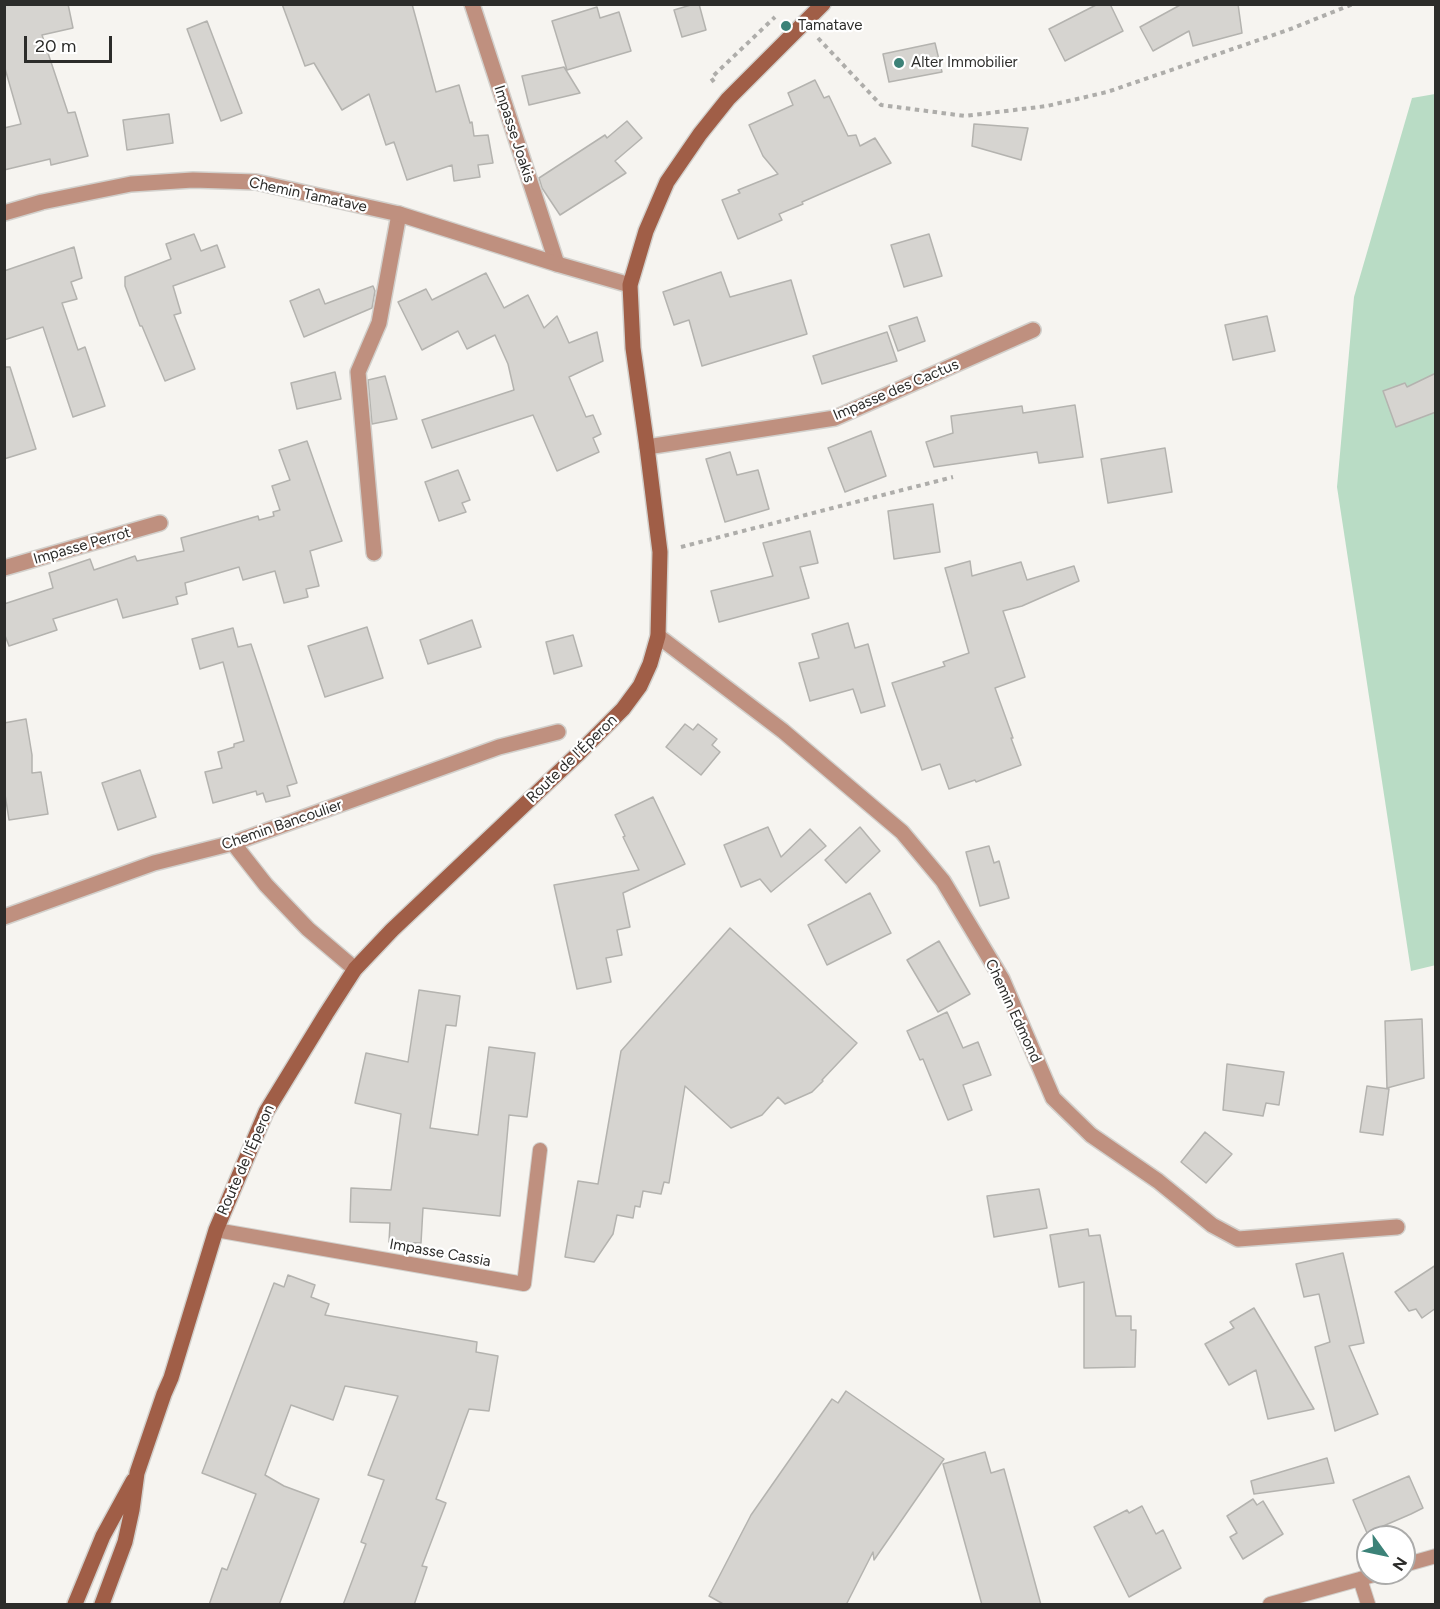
<!DOCTYPE html>
<meta charset="utf-8">
<style>
body{margin:0}
#map{position:relative;width:1440px;height:1609px;overflow:hidden;background:#f6f4f0;font-family:Figtree,sans-serif}
canvas{display:block}
.frame{position:absolute;inset:0;border:6px solid #2c2c2a;pointer-events:none}
.north{position:absolute;left:1356px;top:1525px;width:60px;height:60px;box-sizing:border-box;background:#fff;border:2px solid #ababaa;border-radius:50%;rotate:123deg;font-size:16px;font-weight:700;line-height:24px;text-align:center;color:#2c2c2a}
.north::after{content:'';display:block;margin:auto;width:21px;height:27px;background:#3c8278;clip-path:polygon(50% 0,100% 100%,50% 72%,0 100%)}
.scale{position:absolute;left:24px;top:36px;width:88px;height:27px;box-sizing:border-box;border:3px solid #2c2c2a;border-top:0;padding-left:8px;font-size:18px;line-height:21px;white-space:nowrap;color:#2c2c2a;-webkit-text-stroke:4px #fff;paint-order:stroke}
</style>
<div id="map">
<canvas width="1440" height="1609"></canvas>
<div class="frame"></div>
<div class="north">N</div>
<div class="scale">20 m</div>
</div>
<script>
const ctx = document.querySelector('canvas').getContext('2d');
ctx.lineJoin = 'round';
function paint(path, color) {
  ctx.fillStyle = color;
  ctx.fill(path, 'evenodd');
}
function trace(path, color, width, dash) {
  ctx.strokeStyle = color;
  ctx.lineWidth = width;
  ctx.lineCap = dash ? 'butt' : 'round';
  ctx.setLineDash(dash || []);
  ctx.stroke(path);
}
function drawText(font, color, halo, rows, align = 'center') {
  ctx.font = font + ' Figtree,sans-serif';
  ctx.lineWidth = 4.5;
  ctx.setLineDash([]);
  ctx.textBaseline = 'middle';
  ctx.strokeStyle = halo;
  ctx.fillStyle = color;
  for (const [text, x, y, turn = 0] of rows) {
    ctx.save();
    ctx.translate(x, y);
    ctx.rotate((+turn || 0) * Math.PI / 180);
    ctx.textAlign = isNaN(turn) ? turn : align;
    if (halo) ctx.strokeText(text, 0, 0);
    ctx.fillText(text, 0, 0);
    ctx.restore();
  }
}
const green = new Path2D(`
 M1435,94L1436,965L1411,971L1337,487L1354,297L1412,98Z`);
const building = new Path2D(`
 M4,4H68L73,28L42,35L68,113L75,112L88,156L51,165L50,159L4,170V128L21,124L4,65Z
 M282,4H412L436,92L459,85L470,123L472,122L474,136L488,135L493,163L478,165L480,177L454,181L452,165L407,180L394,142L386,145L369,94L342,110L314,63L305,66Z
 M694,4H699L706,30L682,37L674,10Z
 M1098,4H1110L1123,31L1065,61L1049,29Z
 M1182,4H1238L1242,33L1193,46L1189,31L1153,51L1140,27Z
 M597,7L600,18L619,12L631,51L567,70L552,21Z
 M207,21L242,113L221,121L187,29Z
 M935,43L942,72L889,82L883,54Z
 M564,67L580,93L529,105L522,76Z
 M815,80L824,98L829,96L848,136L856,135L860,146L875,138L891,163L802,202L803,204L779,214L782,220L738,239L722,200L740,193L738,190L778,174L763,156L749,125L793,105L788,93Z
 M169,114L173,143L127,150L123,120Z
 M627,121L642,138L615,161L626,173L560,215L542,188L539,178L605,135L607,138Z
 M974,124L1028,128L1021,160L972,146Z
 M194,234L201,251L217,245L225,267L173,286L181,313L174,315L195,369L165,381L142,326H140L125,286V277L171,259L166,244Z
 M929,234L942,276L904,287L891,245Z
 M74,247L82,278L71,282L77,299L62,303L78,350L85,347L105,406L73,417L43,327L4,340V271Z
 M721,272L730,297L791,280L807,334L702,366L689,320L674,325L663,292Z
 M486,273L504,308L528,295L544,328L557,316L569,343L597,332L603,361L569,377L586,417L593,415L601,434L593,438L599,452L557,471L533,415L432,448L422,420L514,390L508,364L495,335L467,349L458,331L422,350L398,302L426,289L432,300Z
 M373,286L375,291L372,308L304,337L290,301L319,289L325,304Z
 M1267,316L1275,351L1233,360L1225,325Z
 M917,317L925,341L898,351L889,326Z
 M887,332L897,361L822,384L813,356Z
 M4,367H10L36,449L4,459Z
 M335,372L341,399L297,409L291,383Z
 M1436,373V412L1396,427L1383,391L1405,383L1407,387Z
 M385,376L397,419L372,424L368,380Z
 M1075,405L1083,457L1039,463L1037,452L934,467L926,442L953,433L951,416L1022,406L1023,413Z
 M871,431L886,476L845,492L828,448Z
 M307,441L342,541L310,551L319,586L306,589L308,597L284,603L275,571L243,580L239,567L185,583L187,594L176,597L178,604L123,618L117,599L53,619L57,630L9,646L4,633V604L53,588L49,573L90,559L94,570L135,556L137,561L184,551L181,538L258,516L259,520L274,516L273,512L280,510L272,486L290,480L279,450Z
 M1165,448L1172,492L1108,503L1101,459Z
 M730,452L737,475L758,470L769,509L725,522L706,459Z
 M458,470L470,500L462,503L466,512L439,521L425,482Z
 M933,504L940,552L894,559L888,511Z
 M810,531L818,563L800,567L809,598L719,622L711,591L773,576L763,543Z
 M970,561L972,576L1021,562L1027,580L1074,566L1079,581L1022,606L1003,611L1025,677L995,688L1013,738H1011L1021,765L976,782L975,780L949,789L940,764L922,770L892,683L945,666L943,662L969,653L945,568Z
 M472,620L481,647L428,664L420,640Z
 M848,623L855,648L868,644L885,706L861,713L853,689L810,701L799,663L819,658L812,634Z
 M367,627L383,678L325,697L308,646Z
 M233,628L238,647L251,644L297,783L287,786L290,796L266,802L263,793L257,795L256,791L213,803L205,772L222,768L218,752L234,747V744L244,741L223,662L200,669L192,639Z
 M573,635L582,666L554,674L546,642Z
 M26,719L32,755V773L41,772L48,814L9,820L4,788V723Z
 M685,724L693,730L698,724L717,739L712,745L720,752L701,775L666,747Z
 M140,770L156,817L118,830L102,783Z
 M653,797L685,864L623,893L630,927L617,930L622,955L606,958L611,982L577,989L554,885L639,870L623,837L625,836L615,815Z
 M768,827L781,857L810,829L826,846L771,892L760,879L741,887L724,845Z
 M860,827L880,851L846,883L825,860Z
 M989,846L994,863L999,861L1009,898L980,906L966,852Z
 M870,893L891,933L827,965L808,925Z
 M730,928L857,1043L822,1080L823,1081L812,1092L785,1104L778,1097L762,1115L731,1128L685,1086L669,1183L664,1182L661,1194L643,1191L640,1207L635,1206L633,1218L617,1215L613,1234L594,1262L565,1257L578,1181L598,1184L621,1051Z
 M939,941L970,994L938,1012L907,960Z
 M419,990L460,996L456,1026L446,1025L430,1128L478,1135L489,1047L535,1053L527,1117L509,1115L500,1216L423,1208L421,1243L389,1242L390,1223L350,1222L351,1188L391,1190L401,1114L355,1103L366,1053L408,1062Z
 M947,1012L963,1048L978,1042L991,1075L963,1085L972,1110L948,1120L923,1059L920,1060L907,1031Z
 M1422,1019L1424,1078L1387,1088L1385,1021Z
 M1227,1064L1284,1072L1279,1105L1266,1103L1263,1116L1223,1110Z
 M1367,1086L1389,1089L1383,1135L1360,1132Z
 M1205,1132L1232,1154L1206,1183L1181,1162Z
 M1039,1189L1047,1228L994,1237L987,1196Z
 M1088,1229L1089,1236L1100,1235L1116,1316H1131V1330H1136L1135,1367L1084,1368V1282L1059,1287L1050,1235Z
 M1343,1253L1364,1343L1349,1346L1378,1414L1335,1431L1315,1347L1330,1342L1319,1294L1304,1297L1296,1264Z
 M1436,1265V1308L1422,1318L1416,1309L1409,1311L1395,1292Z
 M288,1275L315,1285L311,1297L329,1304L325,1315L477,1342L476,1352L498,1356L489,1411L469,1409L436,1499L446,1503L422,1566L427,1567L414,1605H343L366,1544L361,1542L384,1480L368,1475L398,1396L345,1386L333,1420L291,1405L265,1475L284,1486L319,1499L279,1605H209L222,1568L227,1570L256,1494L202,1473L274,1283L284,1287Z
 M1254,1308L1288,1365L1314,1409L1268,1419L1256,1370L1229,1385L1205,1344L1234,1328L1230,1322Z
 M846,1391L944,1459L874,1560L873,1552L846,1605H725L709,1596L751,1515L832,1399L838,1403Z
 M985,1452L991,1473L1004,1469L1041,1605H982L943,1464Z
 M1327,1458L1334,1483L1254,1494L1251,1481Z
 M1409,1476L1423,1508L1411,1514L1367,1533L1353,1500Z
 M1253,1499L1257,1505L1263,1501L1283,1534L1243,1559L1230,1537L1237,1533L1227,1516Z
 M1142,1506L1156,1534L1163,1530L1181,1568L1129,1597L1094,1527L1127,1510L1129,1513Z`);
const path = new Path2D(`
 M818,38L881,105L965,116L1047,106L1107,92L1288,30L1353,4
 M714,82L711,78L775,17
 M681,547L953,477`);
const service = new Path2D(`
 M216,1230L524,1284L540,1150
 M1404,1565L1436,1556
 M1360,1579L1380,1573
 M1270,1604L1360,1579L1368,1604`);
const minor = new Path2D(`
 M472,4L557,264
 M647,447L835,418L1033,330
 M374,553L358,372L379,323L399,214
 M4,568L160,523
 M658,636L783,731L902,832L943,881L1002,979L1053,1098L1091,1135L1158,1181L1212,1225L1238,1239L1397,1227
 M233,843L266,885L308,929L355,969
 M4,917L154,863L233,843L499,747L558,732`);
const tertiary = new Path2D(`
 M4,213L42,202L131,184L193,180L256,182L399,214L557,264L630,285`);
const secondary = new Path2D(`
 M75,1604L103,1536L133,1481
 M102,1604L125,1542L132,1510L137,1473L164,1394L171,1378L216,1230L266,1112L326,1014L355,969L392,930L579,753L623,709L640,686L650,664L658,636L660,552L647,447L633,348L630,285L646,231L667,182L700,134L728,99L823,4`);
const markers = [
 [786,26,6,"#3c8278"],
 [899,63,6,"#3c8278"]
];
const poiNames = [
 ["Tamatave",798,26],
 ["Alter Immobilier",911,63]
];
const streetNames = [
 ["Impasse Joakis",514,134,72],
 ["Chemin Tamatave",308,195,12],
 ["Impasse des Cactus",896,390,-23],
 ["Impasse Perrot",82,546,-16],
 ["Route de l'Éperon",572,759,-44],
 ["Chemin Bancoulier",282,825,-19],
 ["Chemin Edmond",1013,1011,65],
 ["Route de l'Éperon",246,1160,-66],
 ["Impasse Cassia",440,1253,10]
];
paint(green, '#b9dcc5');
paint(building, '#d6d4d0');
trace(building, '#b4b3af', 1.5);
trace(service, '#d2d0cc', 16);
trace(minor, '#d2d0cc', 18);
trace(tertiary, '#d2d0cc', 18);
trace(secondary, '#d2d0cc', 18);
trace(path, '#aeadaa', 4, [4.5, 4.5]);
trace(service, '#bf907f', 14);
trace(minor, '#bf907f', 15);
trace(tertiary, '#bf907f', 15);
trace(secondary, '#a05e47', 15);
for (const [x, y, r, color] of markers) {
  const dot = new Path2D();
  dot.arc(x, y, r, 0, 2 * Math.PI);
  ctx.fillStyle = color;
  ctx.fill(dot);
  trace(dot, '#fff', 2);
}
drawText('15px', '#2c2c2a', '#fff', poiNames, 'left');
drawText('15px', '#2c2c2a', '#fff', streetNames);
</script>
